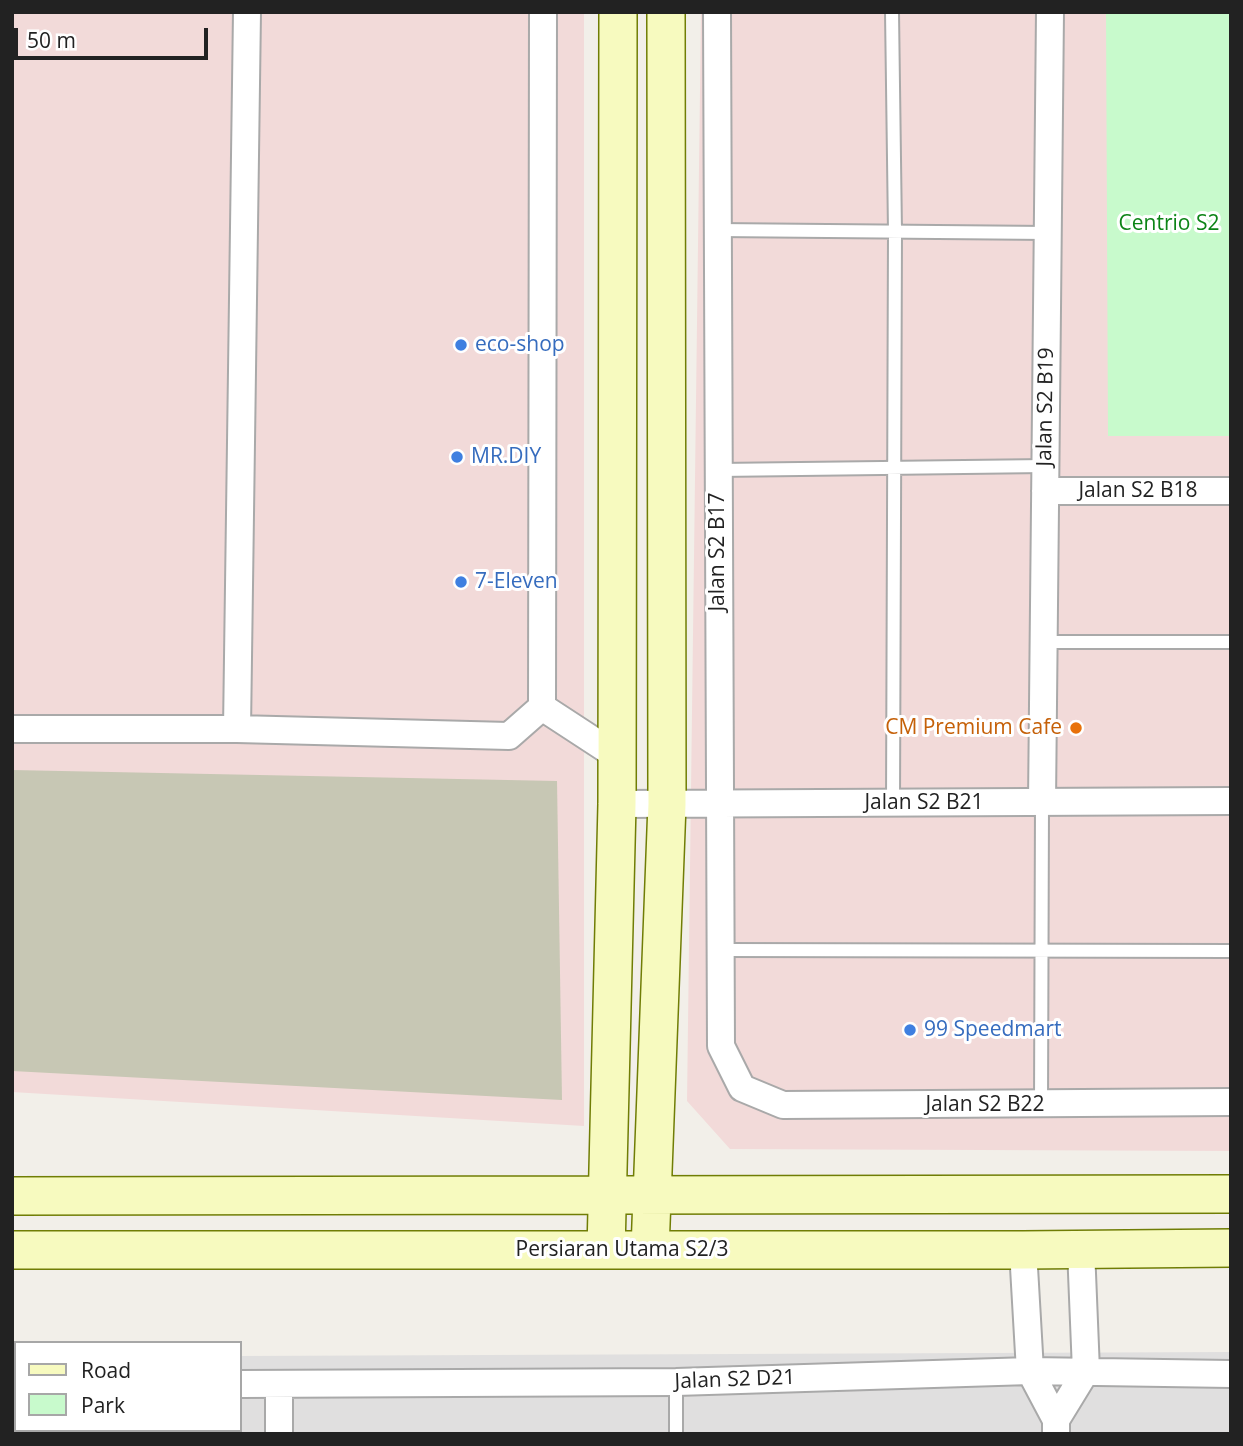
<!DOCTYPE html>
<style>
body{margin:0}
#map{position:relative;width:1243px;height:1446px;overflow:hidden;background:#f2efe9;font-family:"Open Sans",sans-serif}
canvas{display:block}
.frame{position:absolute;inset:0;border:14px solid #222;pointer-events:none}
.legend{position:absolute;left:14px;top:1341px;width:228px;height:91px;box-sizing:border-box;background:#fff;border:2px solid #a7a7a7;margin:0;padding:9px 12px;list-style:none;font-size:21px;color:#222}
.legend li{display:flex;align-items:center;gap:14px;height:35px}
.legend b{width:35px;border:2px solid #a7a7a7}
.scale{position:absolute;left:14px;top:28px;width:194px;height:32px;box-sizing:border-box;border:4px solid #222;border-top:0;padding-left:9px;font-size:21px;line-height:24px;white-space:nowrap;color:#222;-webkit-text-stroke:5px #fff;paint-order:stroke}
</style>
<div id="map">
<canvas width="1243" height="1446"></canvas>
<div class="frame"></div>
<ul class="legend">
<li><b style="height:9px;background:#f7fabf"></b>Road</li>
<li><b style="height:19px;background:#c8facc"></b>Park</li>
</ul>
<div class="scale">50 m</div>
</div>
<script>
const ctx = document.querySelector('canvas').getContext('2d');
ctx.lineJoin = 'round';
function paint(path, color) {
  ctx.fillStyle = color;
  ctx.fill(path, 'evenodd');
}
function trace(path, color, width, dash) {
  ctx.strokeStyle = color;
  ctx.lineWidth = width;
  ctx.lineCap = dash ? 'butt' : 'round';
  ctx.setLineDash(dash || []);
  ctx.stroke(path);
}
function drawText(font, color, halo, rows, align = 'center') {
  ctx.font = font + ' "Open Sans",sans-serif';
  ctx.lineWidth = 6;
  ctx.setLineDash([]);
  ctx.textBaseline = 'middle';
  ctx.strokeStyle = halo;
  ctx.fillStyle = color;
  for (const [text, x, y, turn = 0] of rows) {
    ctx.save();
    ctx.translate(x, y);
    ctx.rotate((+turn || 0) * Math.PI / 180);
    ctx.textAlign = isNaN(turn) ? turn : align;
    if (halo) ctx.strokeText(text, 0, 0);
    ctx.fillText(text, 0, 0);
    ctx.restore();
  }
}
const residential = new Path2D(`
 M1231,1352V1434H12V1357H16V1430H240V1356Z`);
const commercial = new Path2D(`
 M12,12H584V1126L12,1092Z
 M701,12H1231V1151L730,1149L687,1101Z`);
const construction = new Path2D(`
 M12,770L557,781L562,1100L12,1071Z`);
const park = new Path2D(`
 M1106,12H1231V436H1108Z`);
const lane = new Path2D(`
 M892,12L895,232L893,803
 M717,230L1048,233
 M718,470L1046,466
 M1044,642H1231
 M722,950L1231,951
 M1041,1105L1042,802
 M676,1382V1434`);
const street = new Path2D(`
 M717,12L721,1046L742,1088L783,1105L1231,1102
 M1045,491H1231
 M542,707L617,756
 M12,729H237L509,736L542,707L543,12
 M237,729L247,12
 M1042,802L1050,12
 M617,804L1231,801
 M1023,1250L1030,1371L1056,1420V1434
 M12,1382H16
 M240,1384L676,1382L1030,1371L1231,1374
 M279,1385V1434
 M1056,1420L1086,1371L1081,1249`);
const secondary = new Path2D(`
 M12,1196L1231,1194
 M12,1250H1023L1231,1248
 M606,1250L617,804L618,12
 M650,1250L667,804L666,12`);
const markers = [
 [461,345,7,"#3f7fe0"],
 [457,457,7,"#3f7fe0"],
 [461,582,7,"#3f7fe0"],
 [1076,728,7,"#e8710a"],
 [910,1030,7,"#3f7fe0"]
];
const parkNames = [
 ["Centrio S2",1169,224]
];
const shopNames = [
 ["eco-shop",475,345],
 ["MR.DIY",471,457],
 ["7-Eleven",475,582],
 ["99 Speedmart",924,1030]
];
const streetNames = [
 ["Jalan S2 B19",1046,407,-89],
 ["Jalan S2 B18",1138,491],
 ["Jalan S2 B17",718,552,-90],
 ["Jalan S2 B21",924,803],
 ["Jalan S2 B22",985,1105],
 ["Persiaran Utama S2/3",622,1250],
 ["Jalan S2 D21",735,1380,-2]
];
const foodNames = [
 ["CM Premium Cafe",1062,728]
];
paint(residential, '#e0dfdf');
paint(commercial, '#f2dad9');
paint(construction, '#c7c7b4');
paint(park, '#c8facc');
trace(lane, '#a9a9a9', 16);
trace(street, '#a9a9a9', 30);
trace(secondary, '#707d05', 40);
trace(lane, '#fff', 12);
trace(street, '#fff', 26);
trace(secondary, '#f7fabf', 37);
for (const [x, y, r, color] of markers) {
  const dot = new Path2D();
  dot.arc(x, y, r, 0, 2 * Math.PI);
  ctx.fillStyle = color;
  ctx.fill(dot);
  trace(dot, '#fff', 2.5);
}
drawText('21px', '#0c8416', '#fff', parkNames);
drawText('21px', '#366cbe', '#fff', shopNames, 'left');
drawText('21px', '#222', '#fff', streetNames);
drawText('21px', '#c56008', '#fff', foodNames, 'right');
</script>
